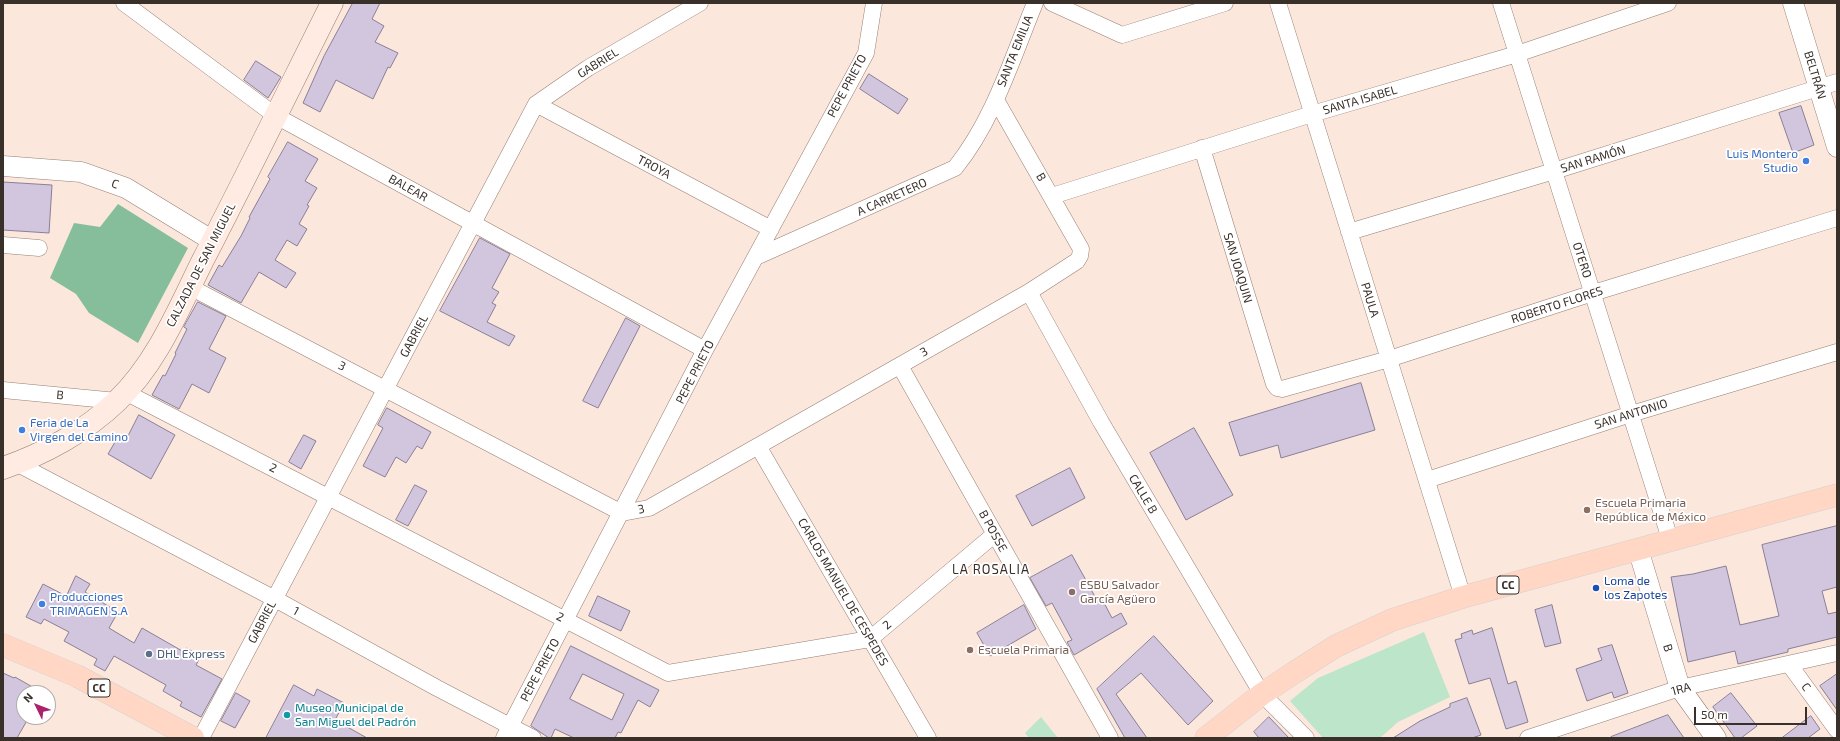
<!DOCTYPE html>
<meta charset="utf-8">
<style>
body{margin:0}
#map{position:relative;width:1840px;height:741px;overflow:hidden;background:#fce7dc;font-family:"Exo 2",sans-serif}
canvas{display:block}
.frame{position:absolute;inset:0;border:4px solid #3a302a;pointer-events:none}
.north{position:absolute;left:16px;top:685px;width:40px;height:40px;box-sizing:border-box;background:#fff;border:1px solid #b0acaa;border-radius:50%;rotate:313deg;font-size:11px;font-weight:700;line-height:16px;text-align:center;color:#3a302a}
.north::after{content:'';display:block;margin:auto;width:14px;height:18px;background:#a9226a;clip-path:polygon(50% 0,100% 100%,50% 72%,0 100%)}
.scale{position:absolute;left:1694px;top:707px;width:113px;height:18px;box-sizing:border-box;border:2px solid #3a302a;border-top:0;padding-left:5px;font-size:12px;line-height:14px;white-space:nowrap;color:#3a302a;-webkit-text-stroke:3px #fff;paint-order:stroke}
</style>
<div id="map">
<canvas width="1840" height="741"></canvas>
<div class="frame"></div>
<div class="north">N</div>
<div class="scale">50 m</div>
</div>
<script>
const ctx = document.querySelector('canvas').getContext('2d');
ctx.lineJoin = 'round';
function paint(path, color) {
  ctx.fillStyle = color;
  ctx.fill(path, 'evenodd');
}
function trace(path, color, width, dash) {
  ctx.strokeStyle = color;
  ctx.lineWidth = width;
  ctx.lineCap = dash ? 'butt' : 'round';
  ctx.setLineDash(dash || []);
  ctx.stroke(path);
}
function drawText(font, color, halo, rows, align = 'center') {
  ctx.font = font + ' "Exo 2",sans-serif';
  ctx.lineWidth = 3.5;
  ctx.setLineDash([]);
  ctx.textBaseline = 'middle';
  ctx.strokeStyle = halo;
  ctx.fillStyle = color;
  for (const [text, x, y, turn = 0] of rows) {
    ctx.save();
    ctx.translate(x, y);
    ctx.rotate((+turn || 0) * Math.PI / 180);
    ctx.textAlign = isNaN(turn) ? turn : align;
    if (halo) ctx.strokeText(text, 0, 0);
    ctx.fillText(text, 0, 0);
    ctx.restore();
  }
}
const green = new Path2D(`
 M1424,632L1450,697L1398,722L1380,738H1323L1290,701L1318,678Z
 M1041,717L1058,738H1029L1025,733Z`);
const forest = new Path2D(`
 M118,204L188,248L138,343L89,313L76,294L50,278L74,223L100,227Z`);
const building = new Path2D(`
 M353,3H380L372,19L384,26L375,42L398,53L390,68L388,67L373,99L336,80L320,112L303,103L324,56Z
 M256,61L281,77L268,98L244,80Z
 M869,74L908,99L898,114L860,89Z
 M1801,106L1814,145L1793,153L1779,113Z
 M288,142L318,159L305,181L317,188L307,205L309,206L299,224L307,229L297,246L287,240L275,260L296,273L286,288L259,272L241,303L208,285L219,265L222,267L241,236L250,218L249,217L270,179L268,177Z
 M3,182L52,185L49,233L3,230Z
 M480,238L510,254L492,288L499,292L492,303L496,305L487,322L515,336L509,346L440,311Z
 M198,302L226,316L209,349L226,358L209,393L192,384L179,409L152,395L163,375L165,376L176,354L175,353L187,329L184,327Z
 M626,318L640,326L598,408L583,401Z
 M1361,383L1375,430L1281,458L1278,445L1240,456L1229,423Z
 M387,408L431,432L422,449L417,446L406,463L396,457L385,477L363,466L383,428L378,425Z
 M139,415L175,435L151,479L108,454L118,437L125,441Z
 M1194,428L1233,495L1186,520L1150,453Z
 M304,435L316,441L301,469L289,462Z
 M1070,468L1085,498L1032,526L1016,496Z
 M415,485L427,491L408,526L396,520Z
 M1837,526V587L1822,591L1828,614L1837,612V637L1788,649V652L1738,664L1735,651L1688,662L1671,577L1693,574L1726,566L1740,625L1779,616L1762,545Z
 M1072,555L1098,602L1102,599L1112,618L1121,613L1127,624L1074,655L1067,642L1072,640L1052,603L1046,606L1030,578Z
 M76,576L90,584L85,592L118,612L109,628L134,643L142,628L184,652L186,648L201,656L196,665L222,679L201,717L180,706L182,702L163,691L166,685L114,656L105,671L94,665L97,659L64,641L69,632L44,619L41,624L26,617L43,584L66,596Z
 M598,596L630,611L621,631L589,616Z
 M1024,605L1036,629L990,656L977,633Z
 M1552,605L1561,643L1545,647L1535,610Z
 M1492,628L1508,684L1516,681L1528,722L1506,729L1490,678L1469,684L1455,640L1462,638L1461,634L1472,630L1473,634Z
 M1154,636L1213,701L1188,725L1141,673L1116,694L1147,738H1125L1097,689Z
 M1612,645L1628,693L1614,698L1612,692L1587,701L1576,669L1602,660L1598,649Z
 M571,646L659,690L650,707L638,700L621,733L618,732L615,738H574L555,729L551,738H549L531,726ZM583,674L624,694L612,720L570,699Z
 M3,673L14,678L15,677L43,693H24V717H29L17,738H3Z
 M1837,674V710L1820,686Z
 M294,685L314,696L317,689L344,703L335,720L367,738H266Z
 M236,693L250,701L235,728L221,721Z
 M1731,693L1757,726L1741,738H1735L1713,707Z
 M1467,698L1481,735L1472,738H1393L1420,721L1450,707V704Z
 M1668,715L1684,738H1611V737Z
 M1811,716L1820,729L1808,738H1782Z
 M1269,717L1289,738H1259L1254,732Z`);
const minor = new Path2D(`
 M124,3L276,116L705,350
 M1052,3L1122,35L1225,3
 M1278,3L1463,597
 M1501,3L1670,539
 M536,104L771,229
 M1202,148L1274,384L1277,388L1282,389L1389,359L1593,293L1837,218
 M1052,196L1312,114L1517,54L1668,3
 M1349,232L1554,171L1837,82
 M3,245L39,248
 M756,257L955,168C993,121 1012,59 1035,3
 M190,287L622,513L649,508L1029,292L1077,261L1080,256L1081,249L996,100
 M1029,292L1101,422L1262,694L1306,738
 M900,366L1110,738
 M3,390L117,401
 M125,392L668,673L870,639L995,534
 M758,446L928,738
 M16,463L275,599L437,688L533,738
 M1427,480L1631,414L1837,352
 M1789,664L1837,730
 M201,738L536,104L588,68L700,3
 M504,738L705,350L866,53L874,3
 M1528,738L1680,688L1837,653`);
const tertiary = new Path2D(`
 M1793,3L1837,147
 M3,166L81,172L126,188L213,241
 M1638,549L1680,688L1716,738`);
const secondary = new Path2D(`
 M3,468C44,454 86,431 117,401C157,363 179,308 203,260C247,175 289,89 332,3`);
const primary = new Path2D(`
 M3,645L77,676L193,738
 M1206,738L1262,694L1295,672L1336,646L1392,620L1463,597L1837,495`);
const markers = [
 [1806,161,4,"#3f7fe0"],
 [22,430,4,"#3f7fe0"],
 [1587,510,4,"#8d6e63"],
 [1596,588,4,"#1a4fb4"],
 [1072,592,4,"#8d6e63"],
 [42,604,4,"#3f7fe0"],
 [970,650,4,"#8d6e63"],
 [149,654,4,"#5c6f8a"],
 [287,715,4,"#0f9aa8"]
];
const shields = [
 [1508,585,22],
 [99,688,22]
];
const shieldNames = [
 ["CC",1508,585],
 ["CC",99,688]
];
const streetNames = [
 ["SANTA EMILIA",1015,51,-68],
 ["GABRIEL",598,63,-32],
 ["BELTRÁN",1815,75,73],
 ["PEPE PRIETO",847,86,-62],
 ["SANTA ISABEL",1360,100,-16],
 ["SAN RAMÓN",1593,159,-17],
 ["TROYA",654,167,28],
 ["B",1041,177,60],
 ["C",115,184,20],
 ["BALEAR",408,188,29],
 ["A CARRETERO",892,197,-24],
 ["OTERO",1582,260,72],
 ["CALZADA DE SAN MIGUEL",201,265,-63],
 ["SAN JOAQUIN",1238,268,73],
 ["PAULA",1370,300,73],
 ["ROBERTO FLORES",1557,305,-18],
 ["GABRIEL",414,336,-62],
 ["3",924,352,-30],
 ["3",342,366,27],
 ["PEPE PRIETO",695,372,-63],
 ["B",60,395,5],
 ["SAN ANTONIO",1631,414,-17],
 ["2",273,468,27],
 ["CALLE B",1143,494,59],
 ["3",641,509,-13],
 ["B POSSE",993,531,61],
 ["CARLOS MANUEL DE CESPEDES",843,592,60],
 ["1",296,611,29],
 ["2",560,617,27],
 ["GABRIEL",262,622,-62],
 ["2",887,625,-40],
 ["B",1668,648,73],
 ["PEPE PRIETO",540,670,-62],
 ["C",1806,687,54],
 ["1RA",1681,689,-15]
];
const shopNames = [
 ["Luis Montero",1798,154,"right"],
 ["Studio",1798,168,"right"],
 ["Feria de La",30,423],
 ["Virgen del Camino",30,437],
 ["Producciones",50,597],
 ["TRIMAGEN S.A",50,611]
];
const educationNames = [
 ["Escuela Primaria",1595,503],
 ["República de México",1595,517],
 ["ESBU Salvador",1080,585],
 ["García Agüero",1080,599],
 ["Escuela Primaria",978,650]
];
const transitNames = [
 ["Loma de",1604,581],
 ["los Zapotes",1604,595]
];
const serviceNames = [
 ["DHL Express",157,654]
];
const cultureNames = [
 ["Museo Municipal de",295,708],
 ["San Miguel del Padrón",295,722]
];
const neighbourhoodNames = [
 ["LA ROSALIA",991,570]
];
paint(green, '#bce5ca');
paint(forest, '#86be9b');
paint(building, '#d1c6de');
trace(building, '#897f96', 1);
trace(minor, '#977f72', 17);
trace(tertiary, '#977f72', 21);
trace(secondary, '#977f72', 23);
trace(primary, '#d4d1d0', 23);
trace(minor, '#fff', 16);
trace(tertiary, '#fff', 20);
trace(secondary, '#ffebe1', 22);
trace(primary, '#ffd7c4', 22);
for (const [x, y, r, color] of markers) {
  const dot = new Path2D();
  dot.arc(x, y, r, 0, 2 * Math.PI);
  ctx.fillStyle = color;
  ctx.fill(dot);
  trace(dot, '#fff', 1.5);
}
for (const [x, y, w] of shields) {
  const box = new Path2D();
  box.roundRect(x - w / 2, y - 9, w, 18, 3);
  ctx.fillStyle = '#fff';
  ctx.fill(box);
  trace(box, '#3a302a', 1);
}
drawText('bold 11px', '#3a302a', null, shieldNames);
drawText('12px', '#3a302a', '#fff', streetNames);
drawText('12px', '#366cbe', '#fff', shopNames, 'left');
drawText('12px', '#785e54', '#fff', educationNames, 'left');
drawText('12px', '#164399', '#fff', transitNames, 'left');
drawText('12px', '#4e5e75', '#fff', serviceNames, 'left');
drawText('12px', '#0d838f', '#fff', cultureNames, 'left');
ctx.letterSpacing = '1px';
drawText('13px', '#3a302a', '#fff', neighbourhoodNames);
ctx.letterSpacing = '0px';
</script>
